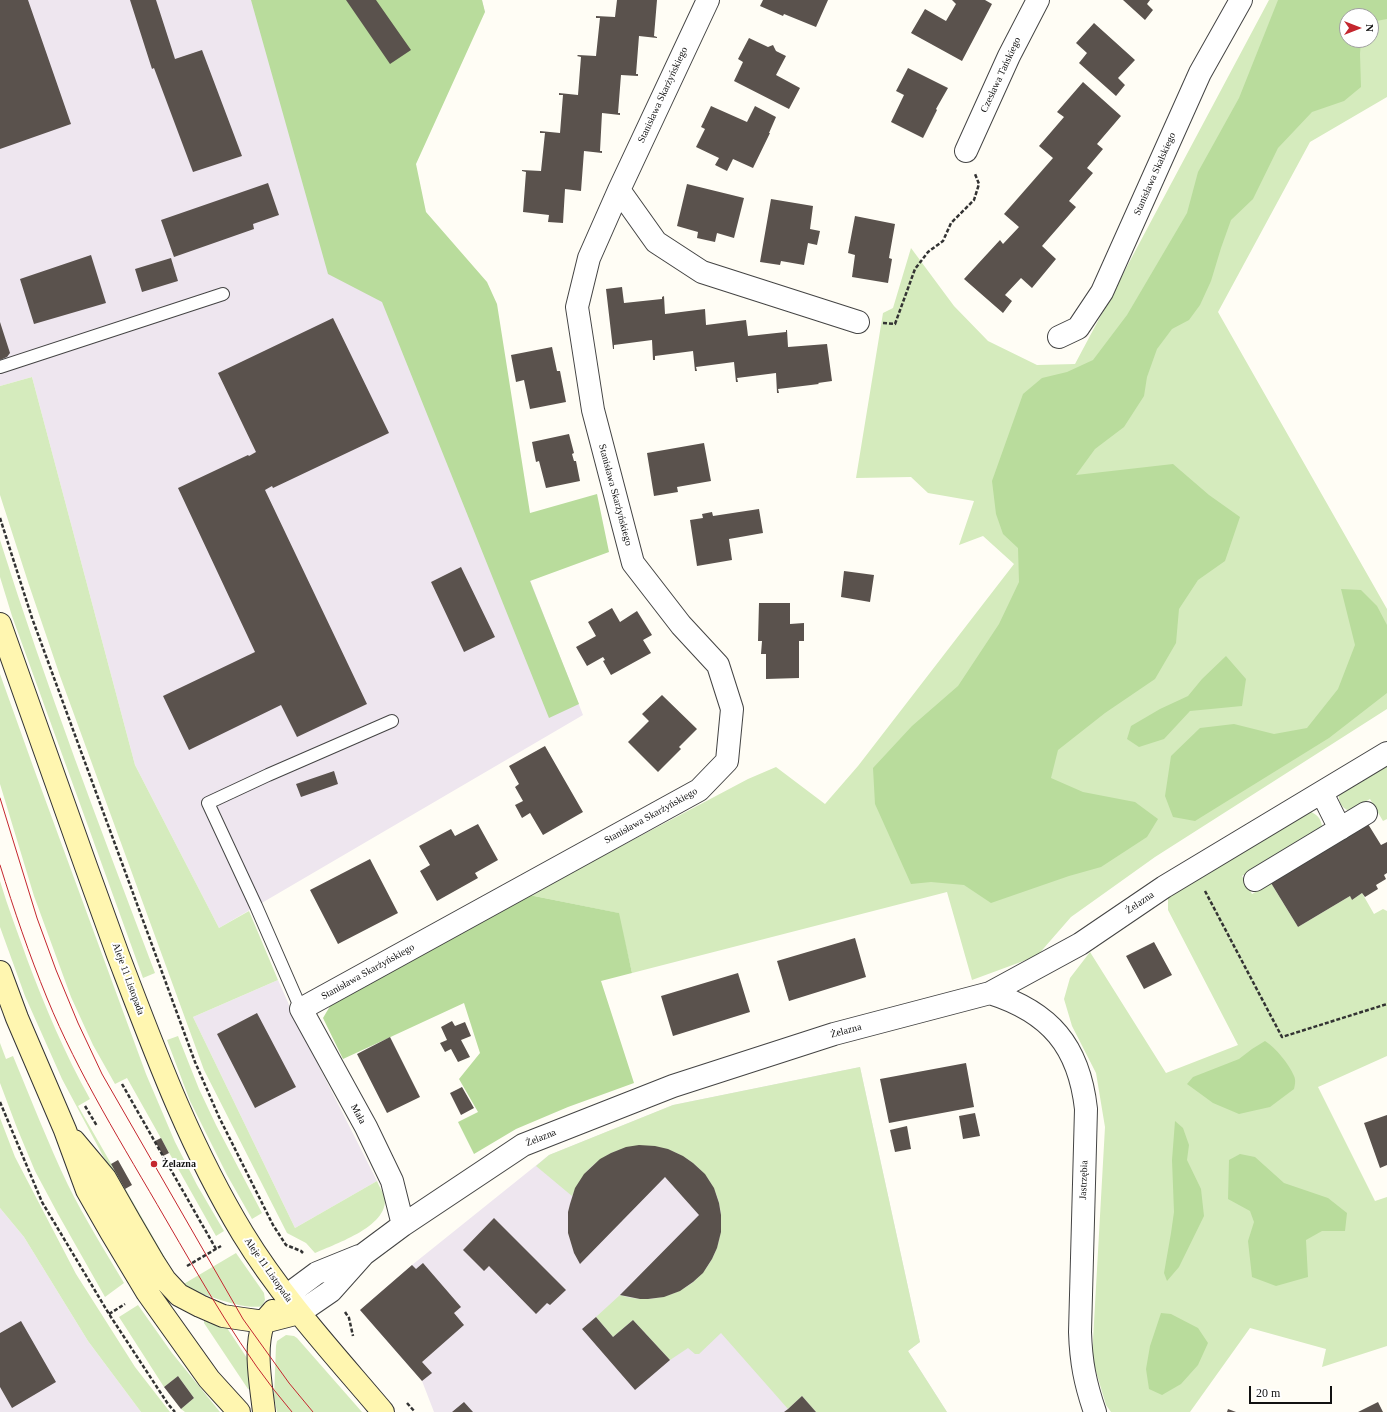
<!DOCTYPE html>
<meta charset="utf-8">
<style>
body{margin:0}
#map{position:relative;width:1387px;height:1412px;overflow:hidden;background:#fffdf5;font-family:Georgia,serif}
canvas{display:block}
.north{position:absolute;left:1339px;top:8px;width:40px;height:40px;box-sizing:border-box;background:#fff;border:1px solid #a0a0a0;border-radius:50%;rotate:90deg;font-size:11px;font-weight:700;line-height:16px;text-align:center;color:#111}
.north::after{content:'';display:block;margin:auto;width:14px;height:18px;background:#c4262e;clip-path:polygon(50% 0,100% 100%,50% 72%,0 100%)}
.scale{position:absolute;left:1249px;top:1386px;width:83px;height:18px;box-sizing:border-box;border:2px solid #111;border-top:0;padding-left:5px;font-size:12px;line-height:14px;white-space:nowrap;color:#111;-webkit-text-stroke:3px #fff;paint-order:stroke}
</style>
<div id="map">
<canvas width="1387" height="1412"></canvas>
<div class="north">N</div>
<div class="scale">20 m</div>
</div>
<script>
const ctx = document.querySelector('canvas').getContext('2d');
ctx.lineJoin = 'round';
function paint(path, color) {
  ctx.fillStyle = color;
  ctx.fill(path, 'evenodd');
}
function trace(path, color, width, dash) {
  ctx.strokeStyle = color;
  ctx.lineWidth = width;
  ctx.lineCap = dash ? 'butt' : 'round';
  ctx.setLineDash(dash || []);
  ctx.stroke(path);
}
function drawText(font, color, halo, rows, align = 'center') {
  ctx.font = font + ' Georgia,serif';
  ctx.lineWidth = 4;
  ctx.setLineDash([]);
  ctx.textBaseline = 'middle';
  ctx.strokeStyle = halo;
  ctx.fillStyle = color;
  for (const [text, x, y, turn = 0] of rows) {
    ctx.save();
    ctx.translate(x, y);
    ctx.rotate((+turn || 0) * Math.PI / 180);
    ctx.textAlign = isNaN(turn) ? turn : align;
    if (halo) ctx.strokeText(text, 0, 0);
    ctx.fillText(text, 0, 0);
    ctx.restore();
  }
}
const industrial = new Path2D(`
 M0,0H482L485,12L316,148L382,242L530,580L583,715L219,928L135,765L32,377L0,386Z
 M278,980L298,1025L377,1181L295,1228L193,1017Z
 M860,1067L920,1342L908,1351L947,1412H434L422,1381L360,1310L412,1265L549,1155L673,1105Z
 M0,1208L24,1237L88,1341L141,1412H0Z`);
const green = new Path2D(`
 M1269,0H1387V97L1310,142L1218,312L1387,609V709L1155,857L1071,917L1037,956L972,980L947,892L632,973L618,913L529,895L748,779L776,767L825,804L858,766L1014,564L983,536L959,545L974,501L928,493L911,477L856,478L883,313L893,308L911,248L954,306L988,341L1037,365L1075,364ZM1347,16H1371V40H1347Z
 M32,377L135,765L219,928L249,911L278,980L193,1017L295,1228L377,1181C379,1186 382,1191 384,1195C393,1225 335,1244 315,1253L306,1243L287,1233L204,1070L60,676L28,582L0,495V386Z
 M0,540C46,686 101,830 155,973L143,978L12,616L0,577Z
 M0,674L34,769L146,1074L175,1142L197,1185L224,1231L216,1236L127,1078L115,1084L93,1045L71,997L34,896L0,784Z
 M1387,761V819L1383,821L1370,799L1349,811C1340,807 1338,800 1339,791Z
 M1307,810C1316,814 1321,817 1322,827L1242,876L1252,894L1271,883L1298,927L1350,896L1352,900L1362,893L1374,914L1383,909L1387,911V1056L1318,1087L1375,1201L1387,1197V1346L1322,1367L1326,1349L1250,1328L1190,1412H1111L1106,1405L1092,1358L1105,1127L1096,1073L1072,1026L1064,999L1070,978L1090,952L1166,1073L1238,1045L1168,910V895Z
 M0,881C8,908 18,933 27,959C45,1007 65,1054 90,1099L78,1106L168,1263L164,1265L135,1216L62,1079L25,996L0,927Z
 M178,1036L199,1089L216,1125L262,1213L252,1219L227,1175L190,1101L167,1040Z
 M0,1043L6,1059L13,1056C31,1099 48,1143 68,1185C85,1219 105,1251 124,1283L105,1297L58,1214L35,1171L17,1128L0,1083Z
 M860,1067L920,1342L908,1351L947,1412H816L802,1396L788,1409L721,1333L699,1354H695L688,1348L670,1360L633,1320L613,1337L596,1317L620,1295C645,1303 670,1299 692,1283C707,1271 717,1254 720,1235C733,1161 643,1117 590,1168C582,1176 577,1186 572,1196L536,1166L549,1155L673,1105Z
 M0,1118L15,1157L76,1274L135,1367L170,1412H141L88,1341L24,1237L0,1208Z
 M236,1253L264,1293L265,1300L262,1306C245,1311 198,1293 182,1285Z
 M138,1305L172,1353L220,1412H185L181,1409L194,1398L178,1376L164,1387L119,1317Z
 M204,1320L225,1325L253,1367L251,1390L248,1389L204,1323Z
 M286,1335L294,1336L297,1338L362,1412H277L274,1397L276,1346L277,1341Z`);
const forest = new Path2D(`
 M251,0H482L485,12L416,164L426,212L487,282L497,304L530,513L597,494L609,552L530,581L579,704L549,718L382,302L328,274Z
 M1278,0H1387V19L1371,22V16H1347V40H1361L1360,54L1361,87L1344,101L1312,112L1278,148L1253,199L1231,220L1221,248L1211,281L1200,305L1189,320L1172,329L1157,349L1147,377L1144,396L1124,427L1095,449L1076,475L1173,464L1209,495L1240,517L1225,561L1198,580L1179,609L1176,643L1155,679L1105,713L1058,750L1051,778L1083,792L1135,802L1158,819L1147,837L1101,867L1069,876L991,903L964,885L931,882L911,884L875,804L873,768L912,726L958,686L999,624L1019,582L1018,548L1003,534L996,514L992,481L1023,394L1042,378L1067,372L1093,360L1127,315L1187,213L1198,172L1239,98Z
 M1341,589L1361,590L1377,606L1387,625V693L1329,738L1195,821L1173,817L1165,796L1171,756L1200,728L1234,724L1274,734L1307,728L1338,689L1355,645Z
 M1226,656L1246,679L1242,706L1190,711L1164,739L1139,747L1127,739L1131,726L1160,709L1188,696L1202,679Z
 M529,895L619,913L632,973L601,981L634,1083L568,1107L516,1129L474,1154L458,1122L478,1112L459,1079L480,1053L464,1003L343,1059L323,1018L333,1001Z
 M1265,1041C1276,1048 1289,1064 1294,1076C1296,1080 1295,1085 1294,1089L1270,1107L1239,1114L1213,1103L1187,1084L1193,1077L1239,1059L1252,1049Z
 M1175,1121L1183,1128L1189,1145L1187,1160L1201,1189L1204,1216L1179,1267L1167,1281L1164,1273L1171,1233L1174,1212L1172,1160Z
 M1240,1154L1255,1157L1284,1183L1328,1198L1347,1213L1345,1231H1322L1306,1240L1308,1277L1276,1286L1252,1277L1248,1241L1254,1222L1250,1211L1228,1199L1229,1160Z
 M1161,1313L1171,1314L1198,1328L1208,1343L1198,1365L1181,1384L1162,1395L1149,1389L1146,1369L1150,1346Z`);
const building = new Path2D(`
 M0,0H28L71,124L0,149Z
 M130,0H156L175,59L202,50L242,156L193,172L154,68L152,69Z
 M346,0H376L411,50L390,64Z
 M617,0H657L654,36L657,37V38L639,36L636,74H638V76L621,75L618,113H620V115L602,113L600,151H602V153L584,151L581,191L565,189L563,223L548,222L549,215L523,212L526,172L522,171V170L541,171L545,133H540V131L560,133L563,95H559V93L578,95L581,57L577,56L578,55L596,56L600,18H596V16L615,17Z
 M763,0H828L816,27L784,14L783,16L760,6Z
 M952,0H985L992,4L962,61L911,33L925,9L946,21L956,4Z
 M1123,0H1150L1147,4L1153,10L1145,20Z
 M1094,23L1135,60L1118,78L1125,85L1116,96L1079,63L1087,53L1076,43Z
 M749,38L768,47L773,45L776,51L786,56L776,75L800,88L789,109L734,81L743,62L738,59Z
 M908,68L948,88L936,109L937,110L923,138L891,122L904,95L896,91Z
 M1083,82L1121,116L1097,144L1103,149L1087,168L1093,173L1069,201L1076,207L1042,246L1056,259L1032,288L1021,278L1005,295L1012,301L1003,313L964,279L1000,240L1003,244L1019,227L1004,214L1053,158L1039,146L1064,117L1057,112Z
 M711,106L747,122L755,106L776,117L769,133H770L753,168L733,159L727,171L715,165L719,158L696,147L705,129L701,127Z
 M268,183L279,215L253,224L254,229L174,257L161,220Z
 M687,184L744,198L734,238L717,233L715,242L697,238L698,232L677,226Z
 M771,199L813,206L810,229L820,231L817,245L808,243L804,265L781,261L780,265L760,262Z
 M855,216L895,224L889,258L892,259L888,283L852,277L855,255L848,253Z
 M91,255L106,303L34,324L20,279Z
 M171,258L178,281L142,292L135,269Z
 M622,287L624,303L662,299V297L664,296L665,314L705,309L706,325L746,320L748,336L786,332V330H787L788,347L827,344L832,381L818,383L819,384L778,389L779,393H777L776,373L737,378L738,382H736L734,362L696,367L697,371H695L693,351L655,356V360H653L652,340L614,345V349H613L606,289Z
 M333,318L389,433L273,488L272,486L265,490L367,704L297,737L281,705L189,750L163,696L255,652L178,488L248,455L249,456L256,452L218,373Z
 M0,322L10,353L7,357L0,360Z
 M552,347L557,371H560L566,402L530,409L524,380L516,382L511,355Z
 M569,434L574,453L572,454L574,461H576L580,481L546,488L539,461L536,462L532,442Z
 M704,443L711,481L677,487L678,492L654,496L647,453Z
 M759,509L763,533L729,539L732,560L697,566L690,520L703,518L702,514L712,512L713,516Z
 M461,567L495,637L464,652L431,582Z
 M844,571L874,575L870,602L841,597Z
 M759,603H790V624L804,623V641H799V678L766,679V654H761L762,641H758Z
 M612,608L620,622L637,611L652,635L643,640L651,653L611,675L603,661L605,660L603,657L587,666L576,647L596,636L588,622Z
 M662,695L697,729L679,747L681,749L658,772L628,742L649,721L642,714Z
 M545,746L583,812L543,835L530,813L522,818L515,805L523,801L515,787L519,784L509,766Z
 M334,771L338,784L301,797L296,784Z
 M478,824L498,860L475,873L478,878L437,901L420,871L430,865L419,846L451,829L455,836Z
 M1368,824L1381,845L1387,842V873L1384,875L1386,879L1376,885L1378,889L1365,897L1362,893L1352,900L1350,896L1298,927L1271,883Z
 M370,859L398,913L338,944L310,890Z
 M855,938L866,977L789,1001L777,961Z
 M1154,942L1172,975L1144,989L1126,956Z
 M738,973L750,1012L673,1036L661,996Z
 M257,1013L296,1087L255,1108L217,1034Z
 M452,1021L455,1026L465,1022L471,1036L461,1040L470,1057L458,1062L451,1049L445,1052L440,1043L447,1040L441,1027Z
 M390,1037L420,1097L387,1113L357,1054Z
 M966,1063L974,1107L889,1123L880,1079Z
 M462,1087L474,1108L461,1115L450,1093Z
 M975,1113L980,1136L963,1139L959,1116Z
 M1387,1115V1165L1380,1168L1364,1123Z
 M907,1126L911,1149L895,1152L890,1130Z
 M161,1138L169,1153L163,1156L155,1141Z
 M639,1145L655,1146L668,1149L683,1156L693,1163L705,1174L714,1188L719,1203L721,1215V1232L717,1248L712,1259L703,1273L693,1282L680,1291L664,1297L648,1299H640L620,1295L699,1215L665,1177L580,1264L574,1253L568,1233V1212L570,1204L575,1188L584,1174L600,1159L611,1153L626,1147Z
 M118,1160L132,1185L125,1189L111,1164Z
 M494,1218L566,1290L550,1305L547,1303L536,1314L489,1266L484,1271L463,1250Z
 M423,1263L461,1307L454,1313L464,1325L422,1362L432,1373L422,1381L360,1310L412,1265L416,1269Z
 M596,1317L613,1337L633,1320L670,1360L635,1390L582,1329Z
 M21,1321L56,1382L12,1408L0,1387V1333Z
 M178,1376L194,1398L181,1409L164,1387Z
 M802,1396L816,1412H784L788,1409Z
 M464,1402L473,1412H452Z
 M1378,1402L1383,1412H1358Z
 M1228,1409L1236,1412H1227Z`);
const path = new Path2D(`
 M883,323L895,324L915,269L928,252L943,241L951,223L974,200L979,184L975,174
 M0,518L32,618L195,1062L219,1117L273,1225L286,1245L301,1251L303,1253
 M1205,891L1282,1037L1387,1004
 M122,1084L216,1249
 M0,1102L42,1202L109,1314L168,1404L175,1412
 M85,1106L97,1126
 M187,1266L221,1246
 M345,1312L349,1318L353,1336
 M109,1314L125,1304
 M407,1403L415,1412`);
const service = new Path2D(`
 M0,367L223,294
 M301,1009L256,906L208,803L268,775L392,721`);
const minor = new Path2D(`
 M966,151L1009,56L1038,0
 M619,190L656,242L702,272L858,322
 M1059,337L1078,328L1102,292L1200,73L1241,0
 M1322,793L1340,829
 M1255,880L1366,813
 M990,993C1050,1012 1079,1046 1086,1109L1080,1332C1081,1362 1085,1383 1095,1412
 M403,1225L392,1181L366,1127L301,1009L699,790L727,761L732,709L718,665L681,625L633,563L593,410L577,307L589,258L619,190L708,0
 M286,1296L317,1273L359,1256
 M299,1313L331,1291L364,1254L403,1225L523,1145L673,1086L834,1034L990,993L1080,944L1164,887L1387,753`);
const secondary = new Path2D(`
 M0,624C39,735 78,845 118,955C155,1052 189,1145 243,1234C282,1298 334,1354 383,1412
 M0,972L17,1018L65,1130L87,1190L111,1232L147,1292L209,1379L239,1412
 M74,1141L105,1178L130,1222L154,1263L165,1280L179,1295L200,1306L223,1316L243,1319L264,1322L299,1313
 M264,1412C261,1384 254,1351 263,1324C265,1319 270,1315 273,1311`);
const tram = new Path2D(`
 M0,798L37,918L56,970L78,1023L102,1074L243,1319L289,1383L313,1412
 M0,865C14,910 29,954 47,998C78,1074 124,1147 165,1218C203,1283 243,1355 292,1412`);
const markers = [
 [154,1164,4,"#c4262e"]
];
const streetNames = [
 ["Czesława Tańskiego",1001,75,-65],
 ["Stanisława Skarżyńskiego",663,95,-65],
 ["Stanisława Skalskiego",1155,174,-66],
 ["Stanisława Skarżyńskiego",615,495,75],
 ["Stanisława Skarżyńskiego",651,816,-29],
 ["Żelazna",1140,903,-34],
 ["Stanisława Skarżyńskiego",368,972,-29],
 ["Aleje 11 Listopada",128,979,70],
 ["Żelazna",846,1031,-15],
 ["Mała",358,1114,62],
 ["Żelazna",541,1138,-22],
 ["Jastrzębia",1084,1180,-88],
 ["Aleje 11 Listopada",268,1270,55]
];
const poiNames = [
 ["Żelazna",162,1164]
];
paint(industrial, '#eee6ef');
paint(green, '#d5ebbd');
paint(forest, '#b9dc9c');
paint(building, '#5a524d');
trace(service, '#444', 14);
trace(minor, '#444', 24);
trace(secondary, '#333', 24);
trace(path, '#333', 2.5, [4, 2]);
trace(service, '#fff', 12);
trace(minor, '#fff', 22);
trace(secondary, '#fff6b0', 22);
trace(tram, '#c4262e', 1);
for (const [x, y, r, color] of markers) {
  const dot = new Path2D();
  dot.arc(x, y, r, 0, 2 * Math.PI);
  ctx.fillStyle = color;
  ctx.fill(dot);
  trace(dot, '#fff', 1.5);
}
drawText('10px', '#111', '#fff', streetNames);
drawText('bold 10px', '#111', '#fff', poiNames, 'left');
</script>
